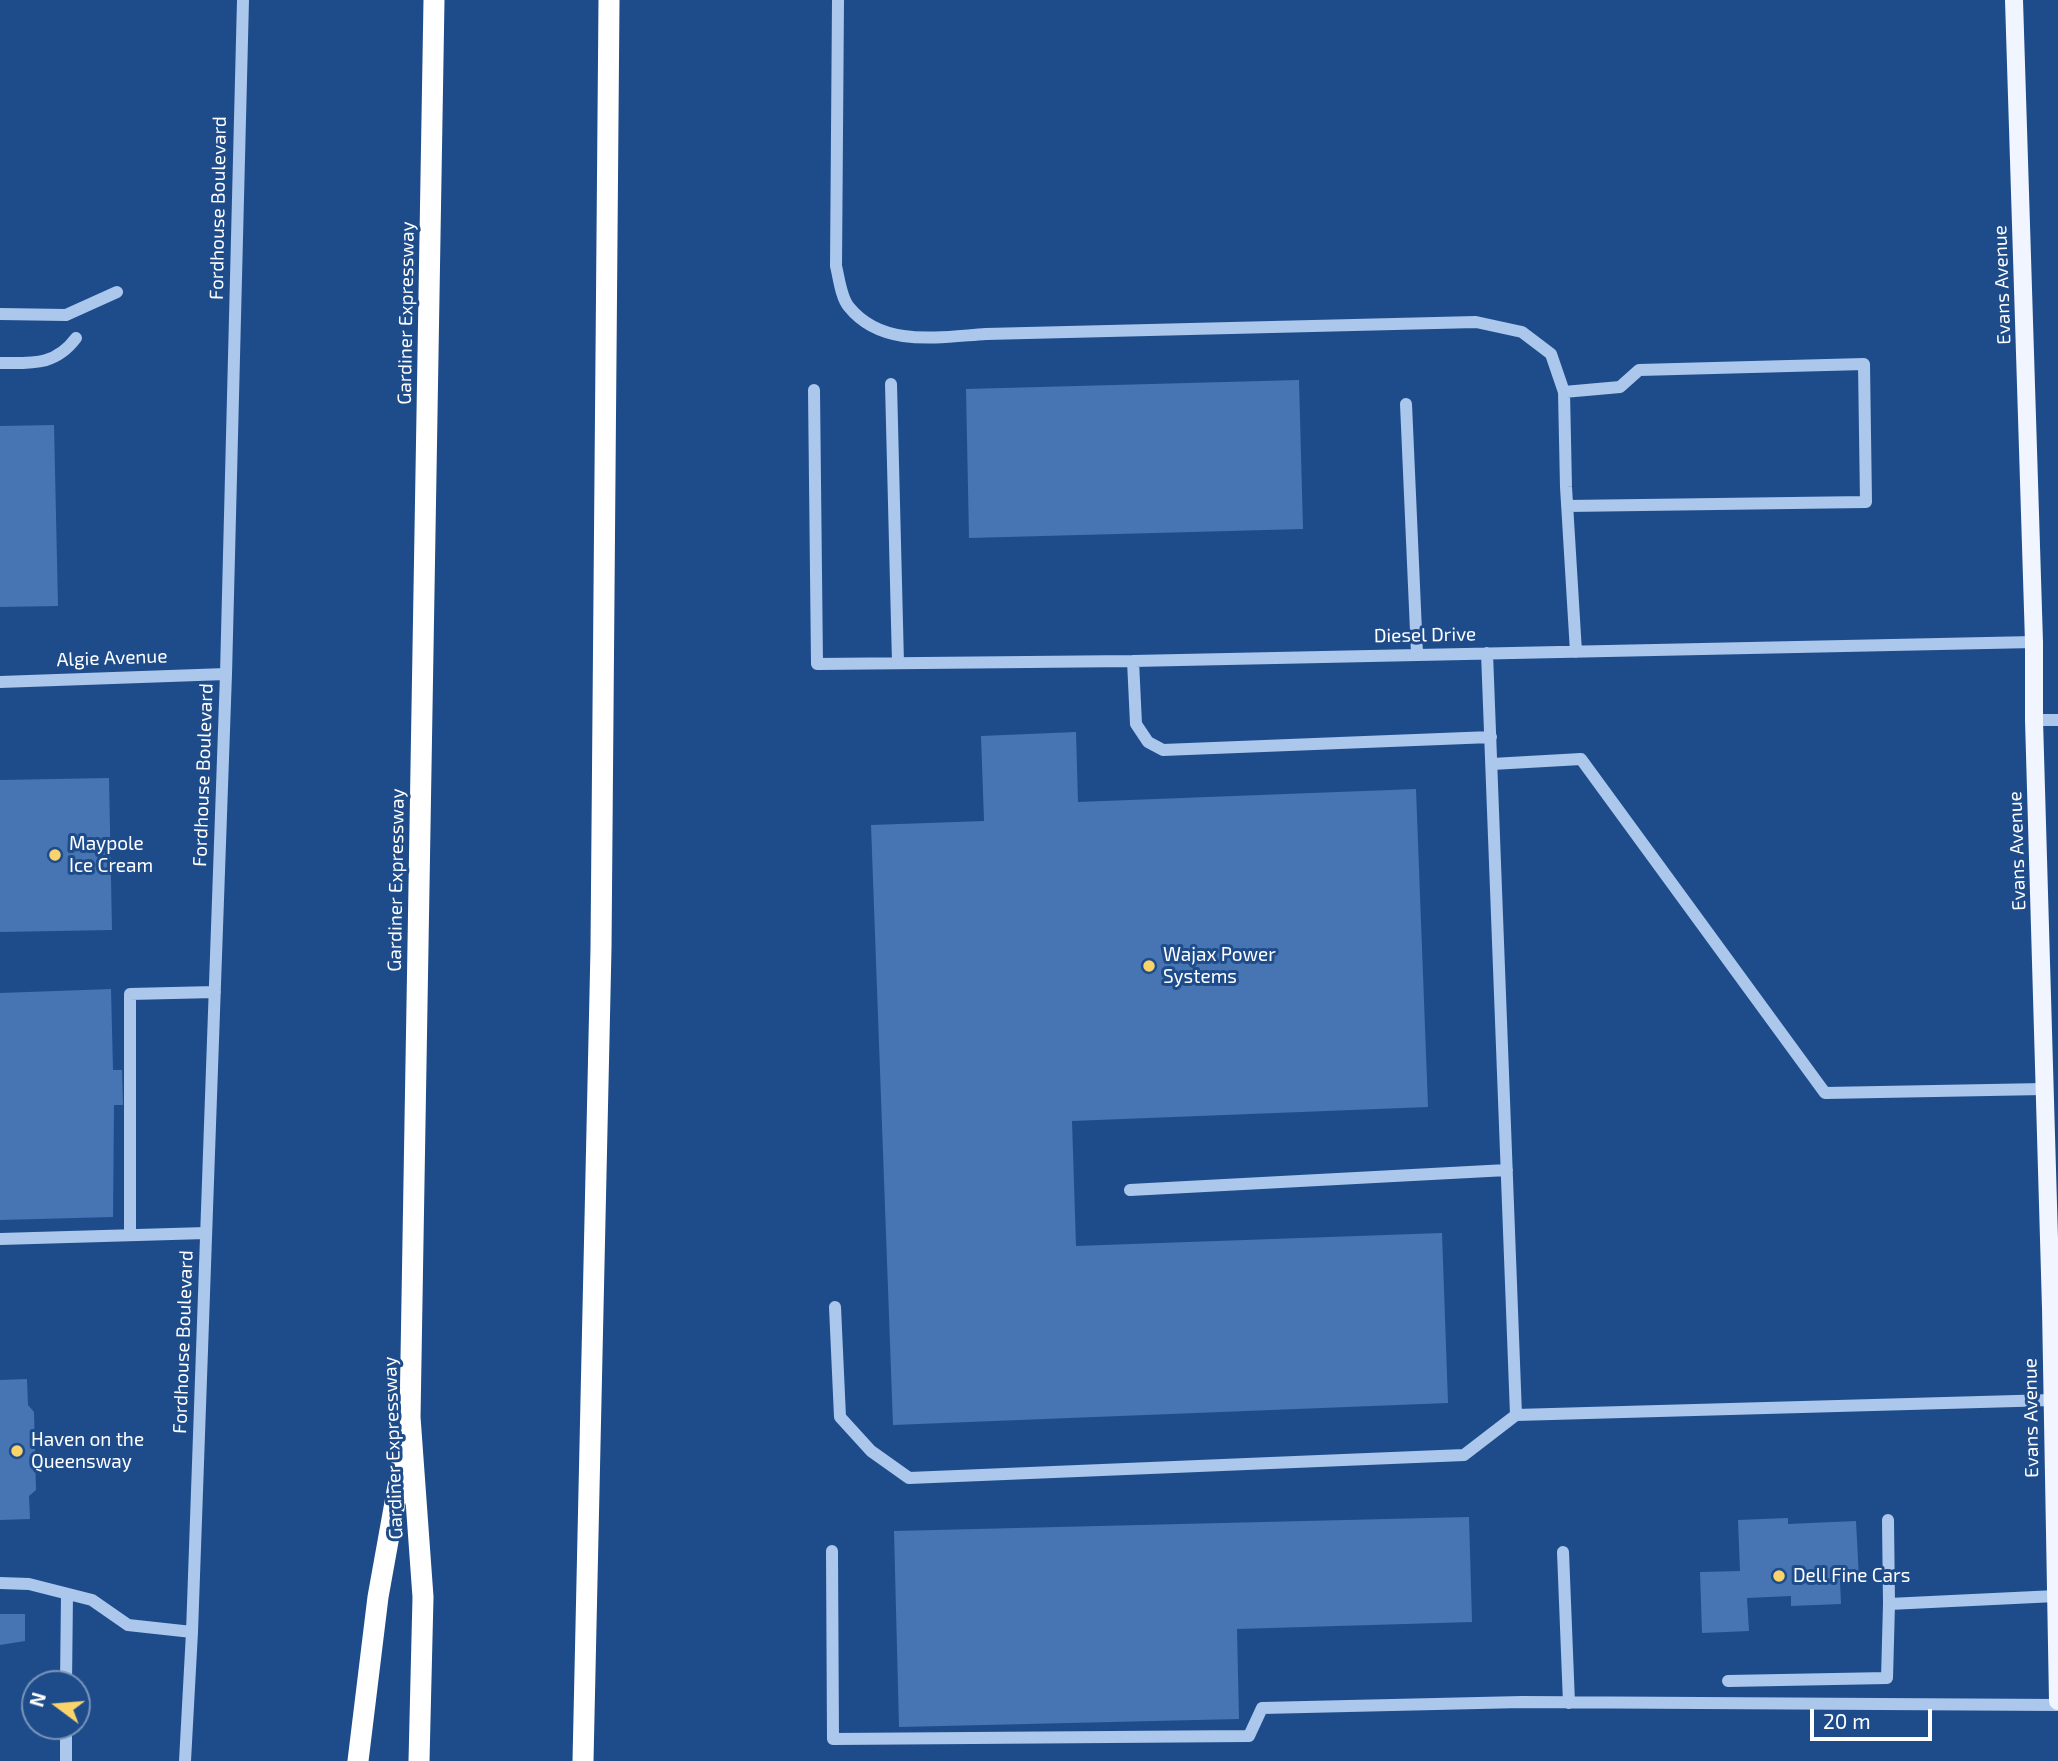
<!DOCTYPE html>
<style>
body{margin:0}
#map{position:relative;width:2058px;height:1761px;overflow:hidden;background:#1e4c8b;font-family:"Exo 2",sans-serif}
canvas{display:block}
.north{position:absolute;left:21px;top:1670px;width:70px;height:70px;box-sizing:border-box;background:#1e4c8b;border:2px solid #7894b9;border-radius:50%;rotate:286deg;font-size:19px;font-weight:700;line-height:28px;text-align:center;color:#fff}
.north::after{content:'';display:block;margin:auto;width:24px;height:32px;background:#fad46a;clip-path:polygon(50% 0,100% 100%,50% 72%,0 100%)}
.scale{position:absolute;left:1810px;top:1709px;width:122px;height:32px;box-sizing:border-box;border:4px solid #fff;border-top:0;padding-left:9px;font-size:21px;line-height:24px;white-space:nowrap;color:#fff;-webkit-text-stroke:5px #1e4c8b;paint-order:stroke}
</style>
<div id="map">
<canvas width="2058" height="1761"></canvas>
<div class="north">N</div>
<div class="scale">20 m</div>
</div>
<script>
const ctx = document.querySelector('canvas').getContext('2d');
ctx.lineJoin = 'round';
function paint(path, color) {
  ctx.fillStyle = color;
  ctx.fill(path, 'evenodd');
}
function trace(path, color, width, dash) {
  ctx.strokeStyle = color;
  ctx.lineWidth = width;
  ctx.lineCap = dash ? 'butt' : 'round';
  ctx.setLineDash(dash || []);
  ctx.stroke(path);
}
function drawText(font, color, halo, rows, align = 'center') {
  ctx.font = font + ' "Exo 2",sans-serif';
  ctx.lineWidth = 6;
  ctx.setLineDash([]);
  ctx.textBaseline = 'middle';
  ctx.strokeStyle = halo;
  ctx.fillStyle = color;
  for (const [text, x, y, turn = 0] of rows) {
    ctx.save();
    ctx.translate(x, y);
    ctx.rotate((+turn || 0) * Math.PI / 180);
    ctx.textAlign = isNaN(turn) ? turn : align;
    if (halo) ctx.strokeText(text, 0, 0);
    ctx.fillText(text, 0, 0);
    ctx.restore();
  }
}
const building = new Path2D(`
 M1299,380L1303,529L969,538L966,389Z
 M54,425L58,606L0,607V426Z
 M1076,732L1078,802L1416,789L1428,1107L1072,1121L1076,1246L1442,1233L1448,1403L893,1425L871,825L984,821L981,736Z
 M109,778L112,930L0,932V780Z
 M111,989L113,1070H122L123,1105H114L113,1217L0,1220V993Z
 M27,1379L28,1405L34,1412L36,1490L29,1496L30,1519L0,1520V1380Z
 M1469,1517L1472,1622L1237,1629L1239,1719L899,1727L894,1531Z
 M1788,1518V1524L1856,1521L1859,1579L1840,1581L1841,1604L1791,1606V1596L1747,1598L1749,1631L1702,1633L1700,1572L1740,1571L1738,1520Z
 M0,1614H25V1641L0,1645Z`);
const minor = new Path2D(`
 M838,0L836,266C839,278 841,298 849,307C882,348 939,337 986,334L1476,322L1522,332L1551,354L1564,392L1566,487L1576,652
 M0,314L66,315L117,292
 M0,363C32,363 55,366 76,338
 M891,384L898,663
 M814,390L817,664L1133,661L2034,642
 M1564,392L1620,387L1639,370L1864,364L1866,502L1567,506
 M1406,404L1417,654
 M1487,653L1516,1415
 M1133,661L1136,724L1148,742L1163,750L1491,737
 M0,682L226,674
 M2034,720H2058
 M1492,764L1581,759L1825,1093L2044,1089
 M1130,1190L1507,1170
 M130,1235V994L215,992
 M0,1239L206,1233
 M835,1307L840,1417L871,1451L909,1478L1464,1455L1516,1415L2052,1400
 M1888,1520L1889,1604
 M832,1551L833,1739L1249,1736L1262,1708L1522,1702L2058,1705
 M1563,1552L1569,1703
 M0,1583L29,1584L92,1600L128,1625L192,1632
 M1728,1681L1887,1678L1889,1604L2056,1596
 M66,1684L67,1594
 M66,1761V1726
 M185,1761L192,1632L226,674L243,0`);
const major = new Path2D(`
 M2014,0L2034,642V720L2051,1308L2058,1701`);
const highway = new Path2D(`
 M358,1761L378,1597L405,1447
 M419,1761L423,1597L410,1417L434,0
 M583,1761L601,948L609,0`);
const markers = [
 [55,855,7,"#fad46a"],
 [1149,966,7,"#fad46a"],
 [17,1451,7,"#fad46a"],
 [1779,1576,7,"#fad46a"]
];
const streetNames = [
 ["Fordhouse Boulevard",218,208,-89],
 ["Evans Avenue",2002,285,-92],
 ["Gardiner Expressway",406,313,-89],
 ["Diesel Drive",1425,635,-1],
 ["Algie Avenue",112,658,-2],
 ["Fordhouse Boulevard",203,775,-88],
 ["Evans Avenue",2017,851,-92],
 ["Gardiner Expressway",396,880,-89],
 ["Fordhouse Boulevard",183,1342,-88],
 ["Evans Avenue",2031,1418,-91],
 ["Gardiner Expressway",393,1448,-92]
];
const poiNames = [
 ["Maypole",69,844],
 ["Ice Cream",69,866],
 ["Wajax Power",1163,955],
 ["Systems",1163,977],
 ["Haven on the",31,1440],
 ["Queensway",31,1462],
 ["Dell Fine Cars",1793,1576]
];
paint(building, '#4775b3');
trace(minor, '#abc7ec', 12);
trace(major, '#f0f5ff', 18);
trace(highway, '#fff', 21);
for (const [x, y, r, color] of markers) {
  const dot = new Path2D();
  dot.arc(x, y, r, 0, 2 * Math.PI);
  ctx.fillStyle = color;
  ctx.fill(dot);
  trace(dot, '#1e4c8b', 2.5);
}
drawText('19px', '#fff', '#1e4c8b', streetNames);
drawText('19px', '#fff', '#1e4c8b', poiNames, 'left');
</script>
